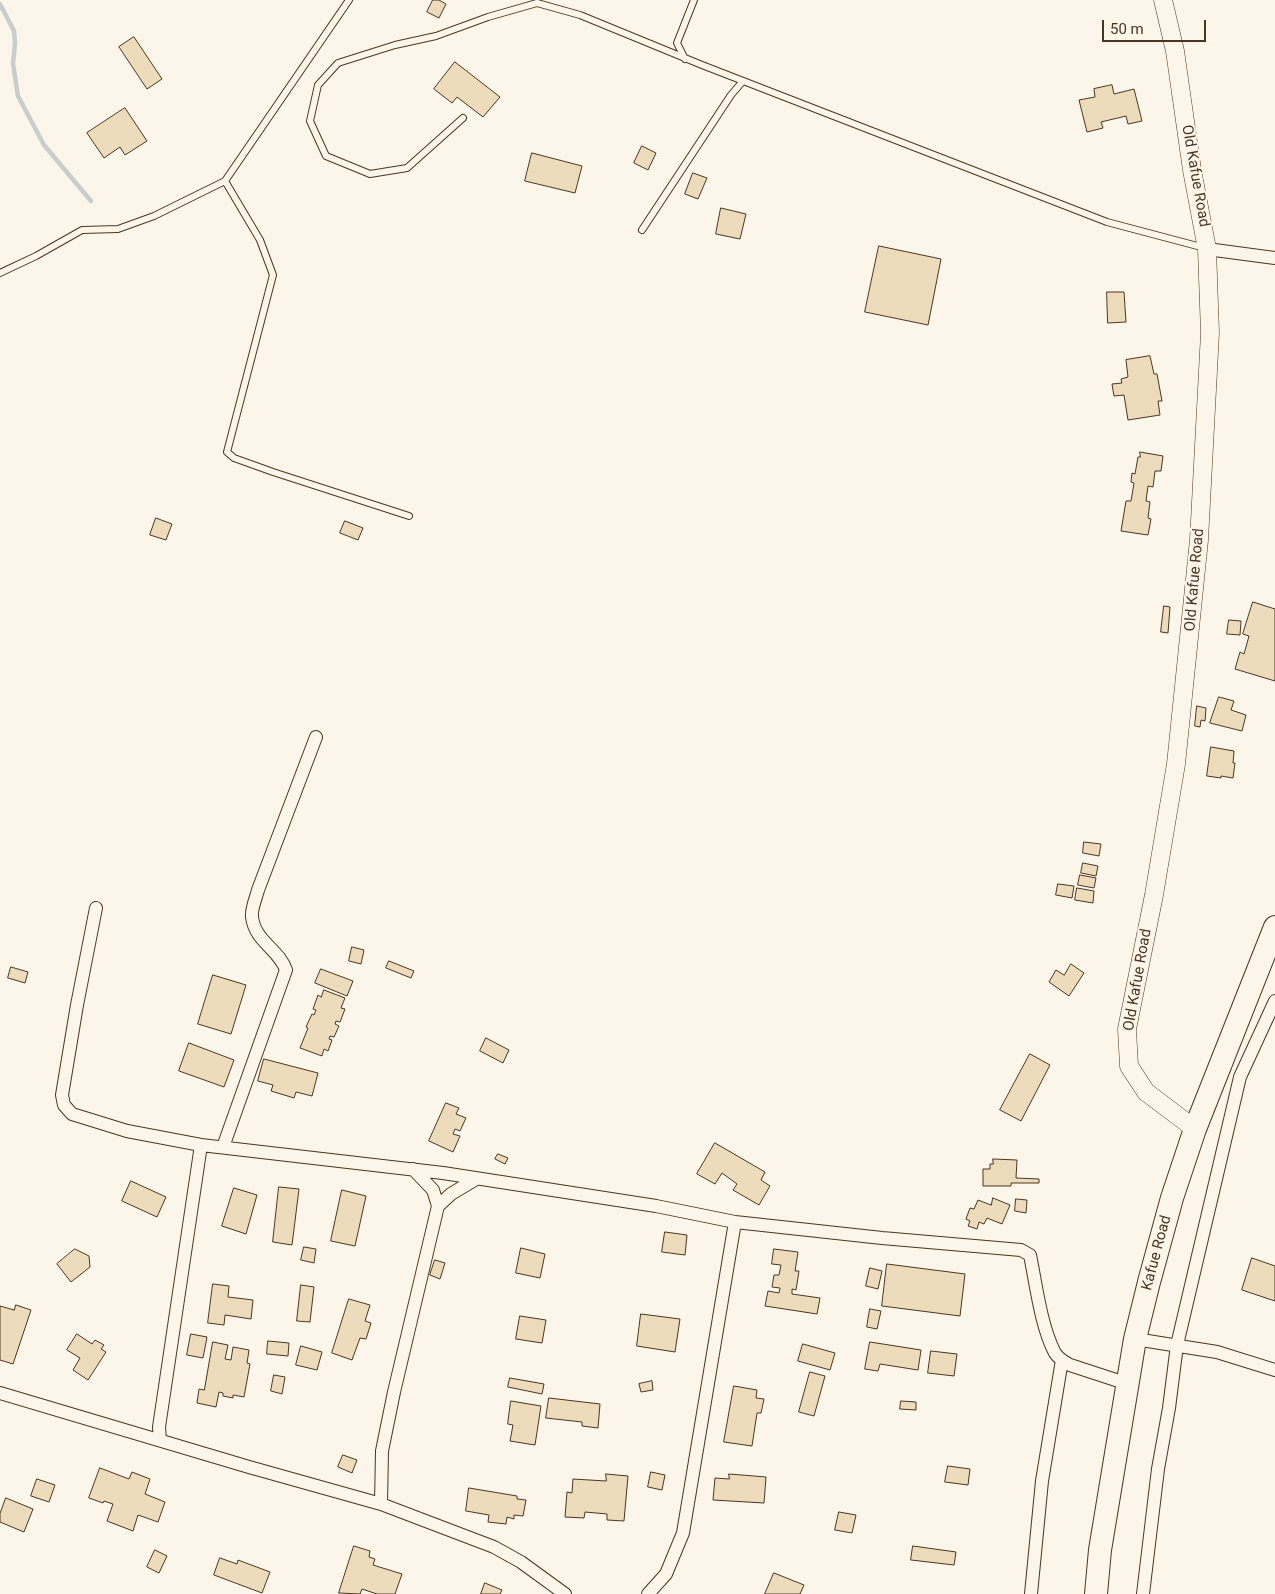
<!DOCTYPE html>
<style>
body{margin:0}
#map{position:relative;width:1275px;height:1594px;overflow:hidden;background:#fbf6e9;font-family:Roboto,sans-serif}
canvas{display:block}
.scale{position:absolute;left:1102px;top:20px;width:104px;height:22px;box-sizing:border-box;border:2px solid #4a3520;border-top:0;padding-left:6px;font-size:15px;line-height:18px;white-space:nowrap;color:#4a3520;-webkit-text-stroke:4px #fbf6e9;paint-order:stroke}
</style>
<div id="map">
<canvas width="1275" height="1594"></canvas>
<div class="scale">50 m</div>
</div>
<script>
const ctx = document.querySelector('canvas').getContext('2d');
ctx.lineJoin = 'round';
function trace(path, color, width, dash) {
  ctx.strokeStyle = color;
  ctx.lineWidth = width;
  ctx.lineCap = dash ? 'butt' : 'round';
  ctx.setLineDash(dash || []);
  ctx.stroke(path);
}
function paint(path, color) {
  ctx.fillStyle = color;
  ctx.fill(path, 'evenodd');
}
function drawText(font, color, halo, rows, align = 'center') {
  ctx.font = font + ' Roboto,sans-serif';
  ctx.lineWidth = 4;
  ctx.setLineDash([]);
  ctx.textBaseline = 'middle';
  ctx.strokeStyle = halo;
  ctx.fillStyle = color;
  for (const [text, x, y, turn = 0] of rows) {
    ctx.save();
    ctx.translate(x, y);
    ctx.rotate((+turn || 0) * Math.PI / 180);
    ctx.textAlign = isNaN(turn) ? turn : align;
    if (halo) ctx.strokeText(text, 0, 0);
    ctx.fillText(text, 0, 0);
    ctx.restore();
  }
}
const stream = new Path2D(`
 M0,4L14,31L15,43L13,64L18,96L44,145L91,201`);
const building = new Path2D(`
 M433,0H439L446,4L439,18L427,12Z
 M134,37L162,79L147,89L119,47Z
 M455,62L500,97L483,117L457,97L452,103L434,89Z
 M1112,85L1114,94L1134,89L1142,121L1128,124L1126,116L1101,122L1103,128L1087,132L1079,100L1095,97L1094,89Z
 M125,108L147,141L125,155L120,147L104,158L87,133Z
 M642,146L656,153L648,170L634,163Z
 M532,153L582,166L575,193L525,181Z
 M693,173L707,178L698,199L685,194Z
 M721,208L746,214L740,239L716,234Z
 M879,246L941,259L928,325L865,312Z
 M1107,292H1124L1126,322L1108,323Z
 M1150,356L1154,374H1157L1162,401H1158L1160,415L1128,420L1124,395L1114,396L1112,384L1122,383L1121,379L1128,377L1126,360Z
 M1140,452L1163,456L1161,471H1155L1153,487L1148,486L1146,501L1150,502L1148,518L1151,519L1148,535L1121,531L1126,501H1131L1134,483L1131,482L1132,473L1135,474L1138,457H1140Z
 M156,518L172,524L166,540L150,535Z
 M345,521L363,528L358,540L340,533Z
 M1253,602L1275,609V681L1235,669L1240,652L1244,654L1249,636L1243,634Z
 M1164,606L1170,607L1168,633L1161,632Z
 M1229,620L1241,621L1240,635L1227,634Z
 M1219,697L1234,701L1231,710L1246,715L1242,731L1210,723Z
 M1197,706L1206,708L1205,721L1201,720L1200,727L1195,726Z
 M1211,747L1234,751L1233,763H1235L1233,778L1221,776V778L1207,776Z
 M1084,842L1101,844L1099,856L1083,853Z
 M1083,863L1098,866L1096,876L1081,873Z
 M1080,875L1096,878L1094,888L1078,885Z
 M1058,884L1074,886L1072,898L1056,895Z
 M1077,888L1094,891L1093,903L1075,900Z
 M352,947L364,950L361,964L349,961Z
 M389,961L414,971L411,978L386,968Z
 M1071,964L1084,973L1069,996L1049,982L1056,970L1064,975Z
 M11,967L28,972L25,983L8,978Z
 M321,969L353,981L347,996L315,983Z
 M213,975L246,985L231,1034L198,1024Z
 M324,990L345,998L341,1008L345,1009L340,1022L336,1021L335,1024L339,1026L334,1037L330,1036L329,1039L332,1040L328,1051L324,1049L322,1056L300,1048L308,1028L306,1027L312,1014L314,1015L316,1010L313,1009L318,995L321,997Z
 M486,1038L509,1050L503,1063L480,1051Z
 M189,1043L234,1060L224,1087L179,1071Z
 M1030,1054L1050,1065L1021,1121L1000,1110Z
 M264,1059L318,1073L312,1096L296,1092L294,1098L271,1091L273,1085L258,1081Z
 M446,1103L459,1108L456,1114L466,1118L460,1131L455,1129L453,1134L460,1136L453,1152L429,1141Z
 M715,1143L765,1172L761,1180L770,1186L759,1205L733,1190L737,1184L722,1173L715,1184L697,1174Z
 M498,1154L508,1158L505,1164L495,1159Z
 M993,1159L1017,1160L1016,1178L1039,1179V1183H1011V1186H983V1169H990V1164H993Z
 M131,1181L166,1197L157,1217L122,1201Z
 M279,1187L299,1189L292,1245L273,1242Z
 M234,1188L257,1195L246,1234L222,1226Z
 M342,1190L366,1196L355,1246L331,1241Z
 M993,1198L1010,1205L1002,1224L987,1218L984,1224L979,1222L977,1229L968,1226L970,1221L966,1219L970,1208L974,1209L978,1200L991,1205Z
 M1016,1199L1027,1200L1026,1213L1015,1211Z
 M665,1232L687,1235L685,1255L662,1252Z
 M304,1247L316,1249L314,1263L301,1260Z
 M521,1248L545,1254L540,1278L516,1273Z
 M75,1249L89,1256L90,1267L71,1282L57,1264Z
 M774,1249L798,1252L795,1271H799L796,1290L792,1289V1294L820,1298L817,1314L765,1306L768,1291L779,1293L780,1288L772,1287L774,1275H779L781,1265L772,1264Z
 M1252,1258L1275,1266V1301L1242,1290Z
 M435,1260L445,1263L440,1279L430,1275Z
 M887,1264L965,1274L960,1316L882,1306Z
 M870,1268L882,1271L878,1289L866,1286Z
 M213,1284L229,1286L228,1297L253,1300L251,1319L225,1315L224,1325L208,1323Z
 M301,1285L314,1287L310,1322L297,1321Z
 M349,1299L370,1305L365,1321L371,1323L366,1339L360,1338L352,1360L332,1353Z
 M16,1305L31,1310L13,1364L0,1360V1306L14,1310Z
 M870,1309L881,1311L877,1329L867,1327Z
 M641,1314L680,1319L675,1352L637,1346Z
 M520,1316L546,1320L542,1343L516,1339Z
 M77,1334L92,1344L95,1340L104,1345L101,1349L106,1352L88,1380L73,1370L80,1358L67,1350Z
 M191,1334L207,1337L203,1358L187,1355Z
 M268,1341L289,1343L288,1356L267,1354Z
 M213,1342L228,1345L225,1359L231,1360L233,1347L249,1350L247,1363L250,1364L244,1397L233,1395V1398L223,1396V1393L219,1392L216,1407L197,1403L199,1389L204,1390Z
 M870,1342L921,1350L918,1370L880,1364L878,1371L865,1369Z
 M803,1344L835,1353L830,1370L798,1361Z
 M301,1346L322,1352L317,1370L296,1365Z
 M931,1351L957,1354L954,1376L928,1373Z
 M810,1372L825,1376L814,1416L799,1412Z
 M274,1375L285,1377L282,1394L271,1391Z
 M510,1378L544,1384L542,1394L508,1387Z
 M652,1381L653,1390L641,1392L639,1384Z
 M734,1386L757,1390L756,1398L764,1399L761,1413H757L752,1446L724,1442Z
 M549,1398L600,1404L598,1428L582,1426V1422L546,1418Z
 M511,1401L541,1406L535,1445L510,1441L513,1425L508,1424Z
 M901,1401L916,1402V1410L900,1409Z
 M343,1455L357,1460L352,1473L338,1467Z
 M948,1466L970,1469L968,1485L945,1482Z
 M100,1468L129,1479L132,1472L150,1479L145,1494L165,1502L158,1522L138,1515L133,1531L107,1521L113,1504L104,1501L103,1503L89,1498Z
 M651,1472L665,1475L662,1490L648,1487Z
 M606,1474L628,1476L624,1521L607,1520V1514L585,1512L584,1518L565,1517L567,1492L572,1493L573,1479L606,1481Z
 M729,1474L766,1477L764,1503L713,1500L715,1478L729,1479Z
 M37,1479L55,1485L49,1502L31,1496Z
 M469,1488L517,1496V1499L526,1500L523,1516L514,1515V1519L507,1517L506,1524L488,1522L489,1515L466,1511Z
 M6,1498L33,1509L24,1532L0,1522V1514Z
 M839,1512L856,1515L852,1533L835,1530Z
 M354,1546L370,1551L369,1557L375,1559L373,1565L402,1574L395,1594H377L362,1589L360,1594L339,1593Z
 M913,1546L956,1552L954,1565L911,1560Z
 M155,1550L167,1556L159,1573L147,1567Z
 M220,1558L237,1564L238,1560L270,1572L262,1593L214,1575Z
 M774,1573L804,1585L800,1594H765Z
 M485,1583L502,1590L500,1594H481Z`);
const lane = new Path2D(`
 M685,59L677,43L694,0
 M463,118L407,168L370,174L326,156L310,121L318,85L338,63L395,45L436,36L488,17L537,3L580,15L702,65L1107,222L1205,248
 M225,181L260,240L273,275L227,452L234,458L273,472L409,516
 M642,230L731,95L743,81
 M0,273L36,256L82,230L118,229L154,216L225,181L349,0`);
const street = new Path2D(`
 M1207,249L1275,258
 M96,908L77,1005L62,1095L64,1105L72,1114L127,1131L201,1145L443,1173L656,1206L735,1222L882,1238L1021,1250L1030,1255C1036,1284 1041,1327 1055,1353C1059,1359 1064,1362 1070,1365L1128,1384
 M223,1147L286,970C279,949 255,942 252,917C251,909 256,898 258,890L316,737
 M438,1206L451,1194L476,1179
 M1135,1339L1217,1352L1275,1370
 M0,1393L249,1467L381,1504L494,1547L521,1562L565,1594
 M160,1440L159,1427L201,1145
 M381,1504L382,1451L394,1392L438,1206L433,1190L413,1169
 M648,1594L666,1574L683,1533L735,1222
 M1031,1594L1042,1481L1062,1360
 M1143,1594L1158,1469L1169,1408L1177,1345L1240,1077L1275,1001`);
const secondary = new Path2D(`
 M1163,0L1175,51L1192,170L1207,249L1210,333L1199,540L1176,764L1154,895L1127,1029L1129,1066L1146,1092L1195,1129`);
const highway = new Path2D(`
 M1096,1594L1100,1550L1135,1339L1149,1282L1172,1198L1195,1129L1275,927`);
const streetNames = [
 ["Old Kafue Road",1195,176,80],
 ["Old Kafue Road",1195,580,-85],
 ["Old Kafue Road",1138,980,-80],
 ["Kafue Road",1157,1253,-75]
];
trace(stream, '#c9cecd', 4.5);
paint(building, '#ecdcbc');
trace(building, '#4a3520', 1);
trace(lane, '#4a3520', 8);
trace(street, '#4a3520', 14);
trace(secondary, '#4a3520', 19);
trace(highway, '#4a3520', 24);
trace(lane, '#fbf6e9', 6);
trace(street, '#fbf6e9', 12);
trace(secondary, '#fbf6e9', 18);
trace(highway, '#fbf6e9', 22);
drawText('15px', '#4a3520', '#fbf6e9', streetNames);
</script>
